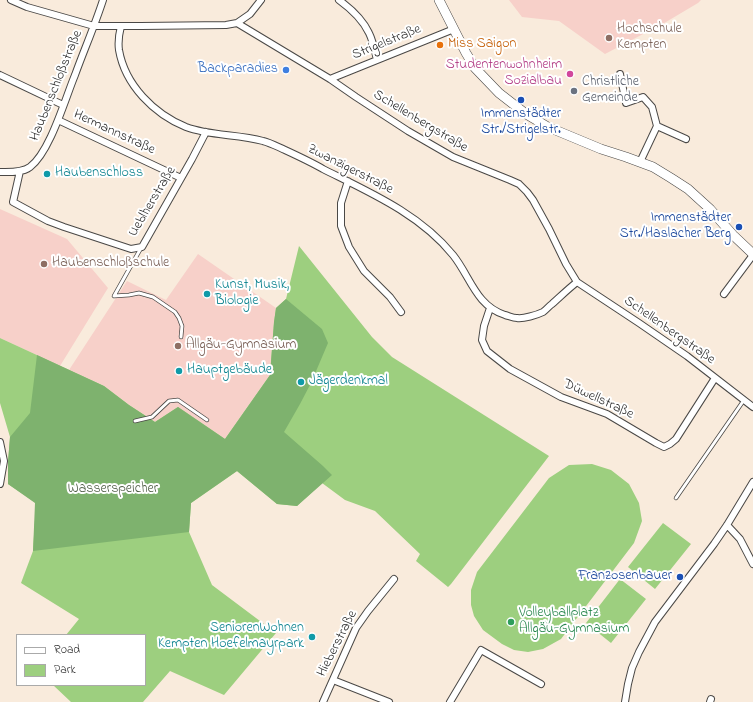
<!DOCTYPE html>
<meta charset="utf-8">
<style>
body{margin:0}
#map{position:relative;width:753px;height:702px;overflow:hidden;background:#f9ebdc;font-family:"Indie Flower",sans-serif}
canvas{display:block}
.legend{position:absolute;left:16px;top:634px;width:130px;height:52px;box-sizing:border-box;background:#fff;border:1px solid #aaa;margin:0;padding:5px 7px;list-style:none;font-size:12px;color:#2b2b2b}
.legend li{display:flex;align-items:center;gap:8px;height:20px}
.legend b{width:20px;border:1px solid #aaa}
</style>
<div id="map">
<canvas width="753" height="702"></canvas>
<ul class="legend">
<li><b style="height:5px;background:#fff"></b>Road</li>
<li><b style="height:11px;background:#9dcf7f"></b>Park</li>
</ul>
</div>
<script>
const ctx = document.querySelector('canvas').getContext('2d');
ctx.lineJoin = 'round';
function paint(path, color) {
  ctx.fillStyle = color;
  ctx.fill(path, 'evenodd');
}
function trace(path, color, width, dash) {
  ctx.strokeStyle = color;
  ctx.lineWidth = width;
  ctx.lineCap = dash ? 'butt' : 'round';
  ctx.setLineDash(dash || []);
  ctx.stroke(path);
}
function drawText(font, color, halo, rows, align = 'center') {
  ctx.font = font + ' "Indie Flower",sans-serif';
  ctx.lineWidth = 4;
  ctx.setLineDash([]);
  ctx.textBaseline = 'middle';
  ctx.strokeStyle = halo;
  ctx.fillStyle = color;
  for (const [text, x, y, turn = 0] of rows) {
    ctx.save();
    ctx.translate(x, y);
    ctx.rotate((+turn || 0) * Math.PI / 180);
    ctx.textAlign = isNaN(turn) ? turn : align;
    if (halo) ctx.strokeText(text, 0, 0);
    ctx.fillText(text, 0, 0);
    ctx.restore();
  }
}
const built = new Path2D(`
 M509,0H701L698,3L666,22L605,54L559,21L522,17Z
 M0,209L67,239L108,288L60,366L0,338Z
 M198,254L276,308L274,322L270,375L225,439L178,408L155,422L129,405L104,386L69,370L127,281L166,300Z`);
const green = new Path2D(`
 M299,246L372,337L392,357L549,456L451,584L448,587L416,561L420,554L375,511L345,500L322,483L297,506L277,504L237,471L191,503L189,532L212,585L276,633L224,695L170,671L143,702H71L53,685H145V635H66L79,619L21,583L33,551L36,503L8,484V462L10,437L0,403V338L104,386L129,405L155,422L178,407L225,439L270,375L274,322L276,308L286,299Z
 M592,464L611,470L629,484L639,503L642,521L634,543L561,639L543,649L528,652L514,650L502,644L483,630L474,616L471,605V590L477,572L549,478L569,465Z
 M663,523L691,544L655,589L628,567Z
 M620,579L646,599L611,643L586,623Z`);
const forest = new Path2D(`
 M286,299L322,329L328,343L311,383L300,404L284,432L323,466L332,475L297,506L277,504L237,471L191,503L189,532L33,551L35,503L8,484V462L10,437L30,413L37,355L104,386L129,405L155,422L178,407L225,439L270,375L274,322L276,308Z`);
const lane = new Path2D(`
 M141,248L114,296L129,295L139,293L153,297L175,312L179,318L182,326L181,337
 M135,421L152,417L169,401L178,400L207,420
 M676,498L744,400`);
const street = new Path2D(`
 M11,0L27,7L94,26H141L226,25L237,23L250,14L261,0
 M339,0C350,8 363,20 369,33C373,41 375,51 377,60
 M237,23L330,79L356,97L408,131L453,157L510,180L519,184L527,192L533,200L549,229L566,264L577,282L639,323L687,356L753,407
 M121,26C119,34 118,43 119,50C125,85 154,114 186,127C210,136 238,134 263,141C271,143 278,147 285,150C298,156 311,162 323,169C369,192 420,214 453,255C470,276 476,306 505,315C509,316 513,318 517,318C523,319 537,315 543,312C546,310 549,306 552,304C560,297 568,289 577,282
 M620,74L626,103L643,97L652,107L657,126L640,162
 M0,75L63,105
 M330,79L454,29
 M58,120L181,178
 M657,126L686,139
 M20,171L13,202L48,221L64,227L131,249L142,247L192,159L206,132
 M0,172C9,172 22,173 30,167C50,152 65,99 75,75C84,50 95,25 103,0
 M348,181L341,203V226L349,247L364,271L390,297L401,312
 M724,294L753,255
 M490,308L484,326L482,340L487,351L510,369L561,397L607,414L656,443L664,447L670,444L676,439L715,378
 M0,442L4,461L0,484
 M727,525L740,539L753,564
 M333,680L389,702
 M323,702L356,628L368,611L394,579
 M450,702L481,650L541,684
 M625,702L628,684L632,668L639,652L655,622L714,544L727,525L753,482
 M710,702L711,699`);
const secondary = new Path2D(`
 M439,0L466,53L475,68L499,93L526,114L548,127L601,149L626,157L653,167L671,178L688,189L710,209L733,235L753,254`);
const markers = [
 [609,38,4,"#8d6e63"],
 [440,45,4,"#e8710a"],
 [286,70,4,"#3f7fe0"],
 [570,74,4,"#d1479c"],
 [574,91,4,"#6b7280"],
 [521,100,4,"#1a4fb4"],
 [47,174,4,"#0f9aa8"],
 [739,227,4,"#1a4fb4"],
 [44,264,4,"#8d6e63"],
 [207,294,4,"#0f9aa8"],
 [178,346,4,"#8d6e63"],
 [179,371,4,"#0f9aa8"],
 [301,382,4,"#0f9aa8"],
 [680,577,4,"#1a4fb4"],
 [511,622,4,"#2e9e5b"],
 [312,637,4,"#0f9aa8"]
];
const educationNames = [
 ["Hochschule",617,30],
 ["Kempten",617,46],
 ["Haubenschloßschule",52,264],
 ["Allgäu-Gymnasium",186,346]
];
const streetNames = [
 ["Strigelstraße",387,43,-22],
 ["Haubenschloßstraße",57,86,-68],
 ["Schellenbergstraße",420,122,31],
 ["Hermannstraße",114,133,25],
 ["Zwanzigerstraße",350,170,27],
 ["Ueblherstraße",153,202,-59],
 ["Schellenbergstraße",669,331,35],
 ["Düwellstraße",598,400,25],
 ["Hieberstraße",338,644,-63]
];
const foodNames = [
 ["Miss Saigon",448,45]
];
const hotelNames = [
 ["Studentenwohnheim",562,66],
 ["Sozialbau",562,82]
];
const shopNames = [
 ["Backparadies",278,70]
];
const worshipNames = [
 ["Christliche",582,83],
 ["Gemeinde",582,99]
];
const transitNames = [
 ["Immenstädter",521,115,"center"],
 ["Str./Strigelstr.",521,131,"center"],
 ["Immenstädter",731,219],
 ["Str./Haslacher Berg",731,235],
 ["Franzosenbauer",672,577]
];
const cultureNames = [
 ["Haubenschloss",55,174],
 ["Kunst, Musik,",215,286],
 ["Biologie",215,302],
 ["Hauptgebäude",187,371],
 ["Jägerdenkmal",309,382],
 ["SeniorenWohnen",304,629,"right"],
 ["Kempten Hoefelmayrpark",304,645,"right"]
];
const parkNames = [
 ["Wasserspeicher",113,490]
];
const leisureNames = [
 ["Volleyballplatz",519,614],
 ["Allgäu-Gymnasium",519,630]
];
paint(built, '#f7d0c9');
paint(green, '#9dcf7f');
paint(forest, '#7eb26e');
trace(lane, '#4a4846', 4.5);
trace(street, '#4a4846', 8);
trace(secondary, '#4a4846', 10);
trace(lane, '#fff', 3);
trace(street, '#fff', 6);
trace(secondary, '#fff', 9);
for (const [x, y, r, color] of markers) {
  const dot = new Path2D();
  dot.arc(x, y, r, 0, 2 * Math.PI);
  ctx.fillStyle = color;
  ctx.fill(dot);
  trace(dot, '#fff', 1.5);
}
drawText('14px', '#785e54', '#fff', educationNames, 'left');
drawText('14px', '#2b2b2b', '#fff', streetNames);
drawText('14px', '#c56008', '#fff', foodNames, 'left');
drawText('14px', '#b23c85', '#fff', hotelNames, 'right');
drawText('14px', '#366cbe', '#fff', shopNames, 'right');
drawText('14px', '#5b616d', '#fff', worshipNames, 'left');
drawText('14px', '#164399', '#fff', transitNames, 'right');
drawText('14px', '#0d838f', '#fff', cultureNames, 'left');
drawText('14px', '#4d5c44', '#fff', parkNames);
drawText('14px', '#27864d', '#fff', leisureNames, 'left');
</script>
